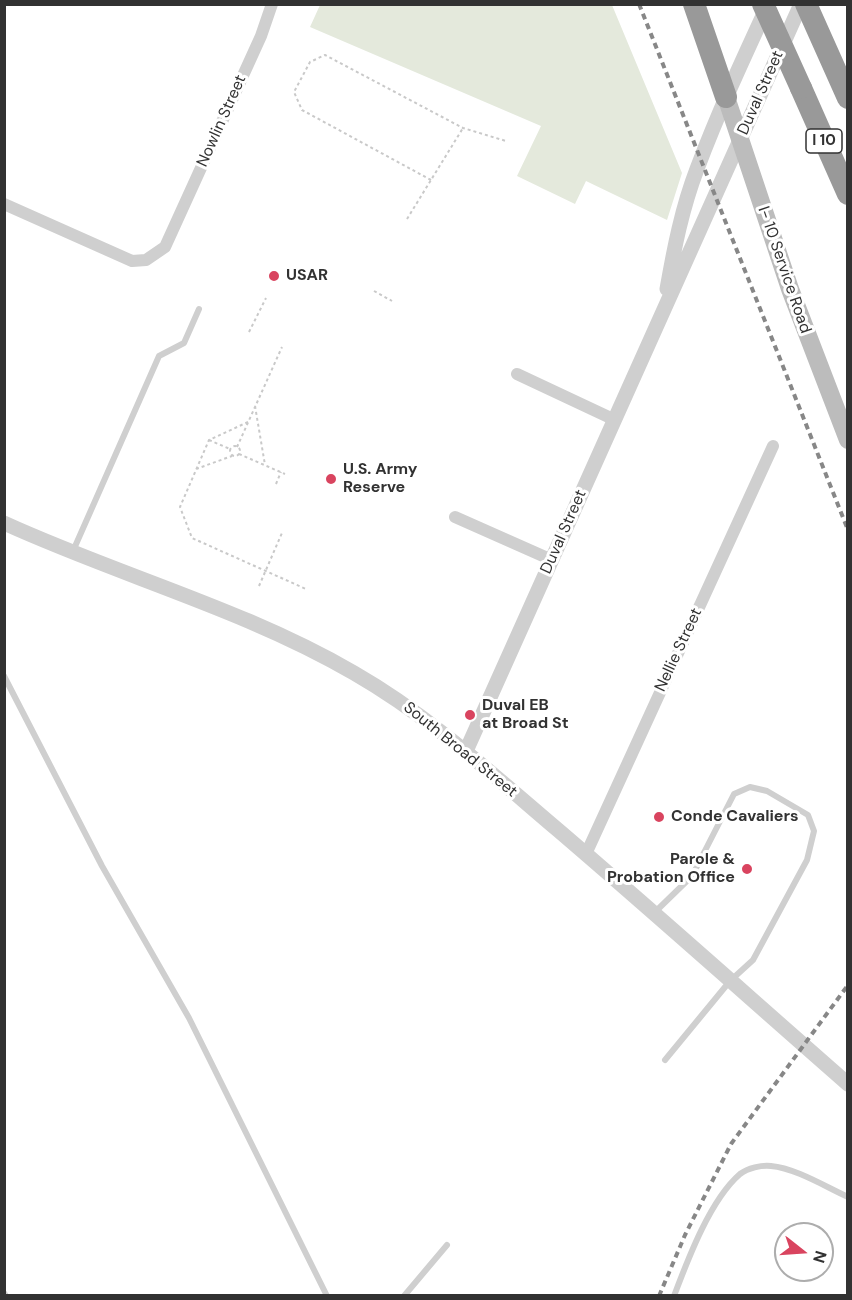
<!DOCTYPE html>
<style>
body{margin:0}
#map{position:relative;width:852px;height:1300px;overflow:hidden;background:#fff;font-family:"DM Sans",sans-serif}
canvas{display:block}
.frame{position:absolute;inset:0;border:6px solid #323232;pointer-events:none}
.north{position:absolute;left:774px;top:1222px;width:60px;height:60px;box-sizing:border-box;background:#fff;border:2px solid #adadad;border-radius:50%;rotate:107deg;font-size:16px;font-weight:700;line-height:24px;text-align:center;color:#323232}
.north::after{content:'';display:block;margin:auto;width:21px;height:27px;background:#d9445f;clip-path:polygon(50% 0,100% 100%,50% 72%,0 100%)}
</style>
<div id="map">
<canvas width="852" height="1300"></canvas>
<div class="frame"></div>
<div class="north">N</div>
</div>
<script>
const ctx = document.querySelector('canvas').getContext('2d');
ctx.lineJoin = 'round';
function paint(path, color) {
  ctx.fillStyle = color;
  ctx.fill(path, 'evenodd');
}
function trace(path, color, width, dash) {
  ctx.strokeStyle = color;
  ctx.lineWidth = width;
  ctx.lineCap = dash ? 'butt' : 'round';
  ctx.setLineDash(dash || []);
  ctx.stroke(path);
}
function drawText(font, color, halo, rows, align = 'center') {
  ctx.font = font + ' "DM Sans",sans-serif';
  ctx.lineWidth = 6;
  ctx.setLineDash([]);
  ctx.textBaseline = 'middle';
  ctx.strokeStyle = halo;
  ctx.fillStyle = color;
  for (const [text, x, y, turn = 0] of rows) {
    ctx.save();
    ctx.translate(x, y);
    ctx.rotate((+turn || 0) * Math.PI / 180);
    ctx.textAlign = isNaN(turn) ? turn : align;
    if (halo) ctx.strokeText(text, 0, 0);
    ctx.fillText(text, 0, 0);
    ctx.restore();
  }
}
const green = new Path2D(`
 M320,5H612L682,173L667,220L586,181L575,204L517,176L541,126L310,27Z`);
const path = new Path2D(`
 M431,180L302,110L294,92L310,62L325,55L463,128L506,141
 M407,219L463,128
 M374,291L392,301
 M249,332L266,298
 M255,406L265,465
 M248,422L209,440L180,507L192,538L306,589
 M209,440L230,449
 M230 451a5 5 0 1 1 10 0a5 5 0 1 1-10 0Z
 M237,447L282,347
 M239,454L285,474
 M196,469L232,456
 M276,484L281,472
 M259,586L282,533`);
const service = new Path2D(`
 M73,551L159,356L184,343L199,309
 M4,676L102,866L189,1018L327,1296
 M654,913L692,876L734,794L750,787L767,791L808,815L814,831L807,860L753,960L730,981L665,1060
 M4,1293L6,1296
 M404,1296L447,1245
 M674,1296C688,1259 710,1200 740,1174C748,1168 761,1165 771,1166C795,1168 826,1187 848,1197`);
const minor = new Path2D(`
 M4,204L132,261L146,260L165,247L261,36L272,4
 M517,374L615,420
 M455,517L552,560
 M586,854L773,446`);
const tertiary = new Path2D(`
 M667,289C674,249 682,208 697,169C718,113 743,59 768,5
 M4,523C120,576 244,609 354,673C429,716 492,774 558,830C655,913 751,999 848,1084
 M466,751L801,4`);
const secondary = new Path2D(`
 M726,97L790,289L848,440`);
const motorway = new Path2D(`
 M694,4L726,97
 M806,4L848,98
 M801,88L848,194`);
const rail = new Path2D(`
 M639,4L848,530
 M659,1296L685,1235L731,1144L848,985`);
const motorwayBridge = new Path2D(`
 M763,4L801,88`);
const markers = [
 [274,276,6,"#d9445f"],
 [331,479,6,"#d9445f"],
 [470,715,6,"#d9445f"],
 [659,817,6,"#d9445f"],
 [747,869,6,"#d9445f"]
];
const shields = [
 [824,141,36]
];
const shieldNames = [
 ["I 10",824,141]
];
const streetNames = [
 ["Duval Street",761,93,-66],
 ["Nowlin Street",222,121,-66],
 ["I- 10 Service Road",784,270,71],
 ["Duval Street",564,532,-66],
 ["Nellie Street",679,650,-65],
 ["South Broad Street",460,750,39]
];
const poiNames = [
 ["USAR",286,276],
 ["U.S. Army",343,470],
 ["Reserve",343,488],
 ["Duval EB",482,706],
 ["at Broad St",482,724],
 ["Conde Cavaliers",671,817],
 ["Parole &",735,860,"right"],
 ["Probation Office",735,878,"right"]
];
paint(green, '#e4e9dc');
trace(path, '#c9c9c9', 2, [3, 3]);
trace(service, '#cfcfcf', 6);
trace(minor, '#cfcfcf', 12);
trace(tertiary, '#cfcfcf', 15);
trace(secondary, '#bcbcbc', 18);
trace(motorway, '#999', 22);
trace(rail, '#878787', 4, [6, 4.5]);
trace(motorwayBridge, '#999', 22);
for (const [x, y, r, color] of markers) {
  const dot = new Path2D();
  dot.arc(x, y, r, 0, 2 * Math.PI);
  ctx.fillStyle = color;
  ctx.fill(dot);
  trace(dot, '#fff', 2);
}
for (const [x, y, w] of shields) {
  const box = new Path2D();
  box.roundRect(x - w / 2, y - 12, w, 24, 4.5);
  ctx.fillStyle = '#fff';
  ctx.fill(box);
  trace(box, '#323232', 1.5);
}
drawText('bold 15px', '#323232', null, shieldNames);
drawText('16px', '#323232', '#fff', streetNames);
drawText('bold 16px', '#323232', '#fff', poiNames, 'left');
</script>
